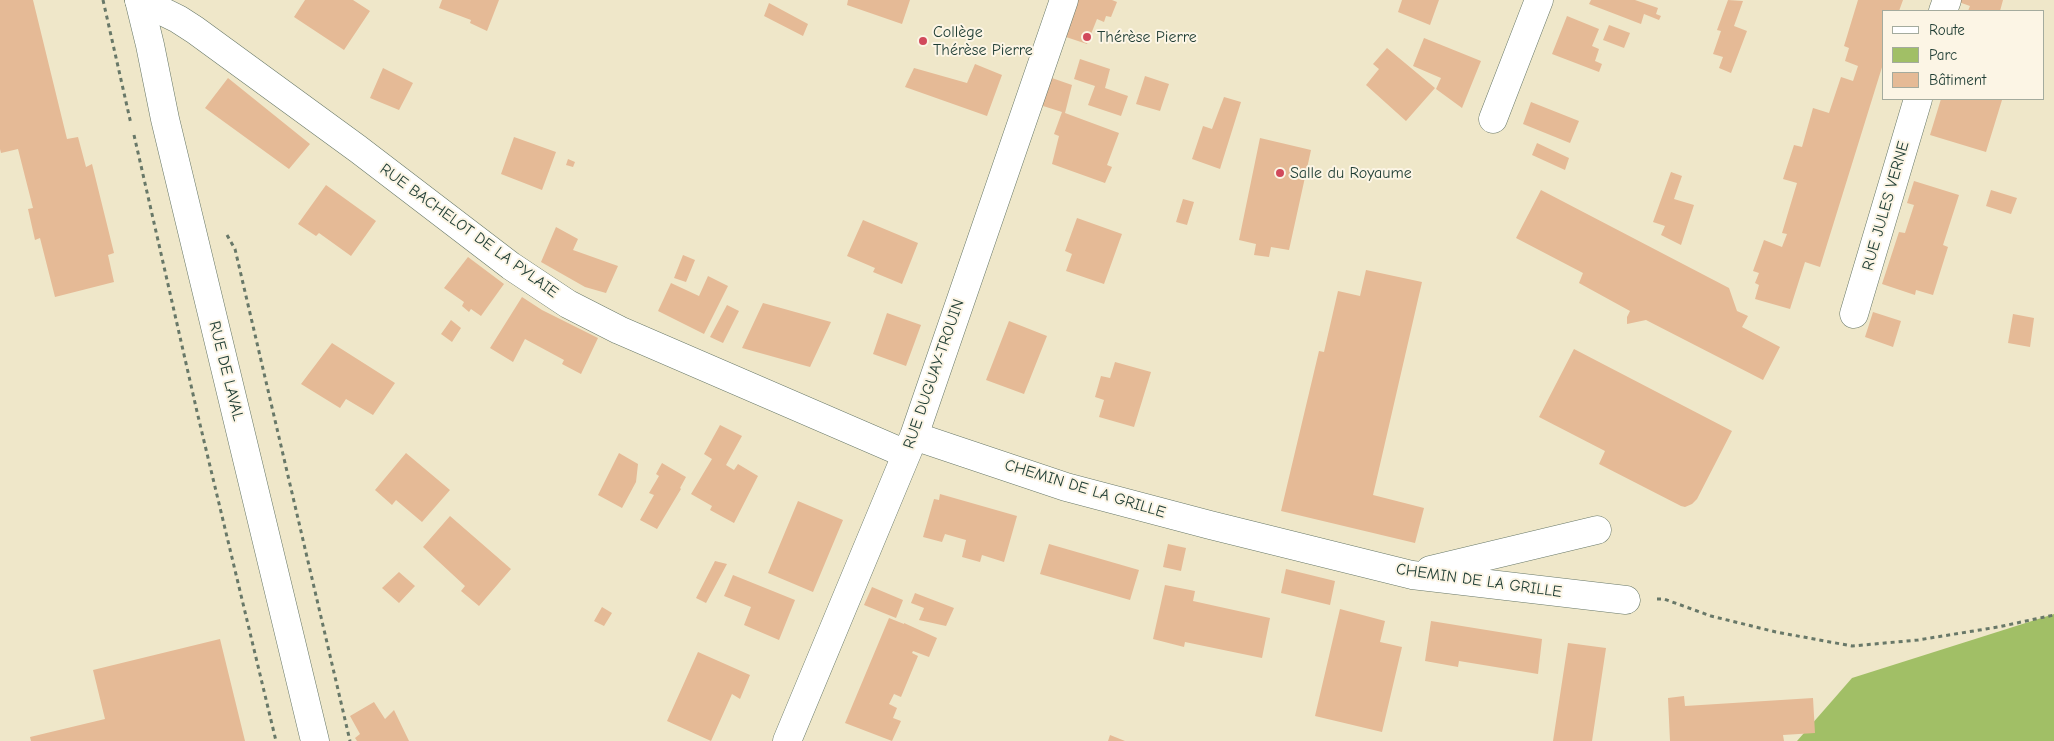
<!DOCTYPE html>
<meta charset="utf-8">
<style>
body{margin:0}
#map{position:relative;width:2054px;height:741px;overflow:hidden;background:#efe7c9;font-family:"Comic Neue",sans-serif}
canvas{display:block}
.legend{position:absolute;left:1882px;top:10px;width:162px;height:90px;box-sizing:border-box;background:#fcf5e5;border:1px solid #a4ab9e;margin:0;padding:6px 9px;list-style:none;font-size:15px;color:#1f3d34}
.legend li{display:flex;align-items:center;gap:10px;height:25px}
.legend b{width:25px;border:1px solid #a4ab9e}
</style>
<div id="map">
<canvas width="2054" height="741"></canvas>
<ul class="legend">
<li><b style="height:6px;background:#fff"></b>Route</li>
<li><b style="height:14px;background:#a1bf66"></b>Parc</li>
<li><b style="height:14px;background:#e5ba96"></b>Bâtiment</li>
</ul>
</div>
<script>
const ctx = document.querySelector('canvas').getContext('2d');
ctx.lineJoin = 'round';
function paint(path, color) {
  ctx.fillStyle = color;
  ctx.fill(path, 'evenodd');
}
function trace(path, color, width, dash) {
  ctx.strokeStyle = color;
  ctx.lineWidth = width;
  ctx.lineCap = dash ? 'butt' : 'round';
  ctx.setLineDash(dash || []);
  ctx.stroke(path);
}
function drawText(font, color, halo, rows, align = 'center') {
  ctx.font = font + ' "Comic Neue",sans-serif';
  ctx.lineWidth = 4;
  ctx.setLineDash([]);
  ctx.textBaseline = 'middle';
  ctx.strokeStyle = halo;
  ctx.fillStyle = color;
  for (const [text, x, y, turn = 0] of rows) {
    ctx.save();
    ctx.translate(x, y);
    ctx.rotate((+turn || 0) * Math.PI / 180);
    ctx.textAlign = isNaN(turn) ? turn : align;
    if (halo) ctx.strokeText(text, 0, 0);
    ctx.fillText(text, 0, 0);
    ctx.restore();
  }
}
const green = new Path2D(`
 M2054,614V741H1797L1852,678Z`);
const building = new Path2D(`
 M0,0H33L67,139L78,137L86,167L92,164L114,253L108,255L114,282L55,297L40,238L35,240L28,209L33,208L18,149L1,153L0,149Z
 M305,0H353L370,11L344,50L294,17Z
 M442,0H499L487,31L470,23L471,20L439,8Z
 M848,0H910L902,24L847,5Z
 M1076,0H1112L1117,2L1111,17L1106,16L1104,22L1097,19L1087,44L1063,36Z
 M1402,0H1439L1430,25L1398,12Z
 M1591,0H1635L1658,8L1656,14L1661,16L1659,20L1644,14L1641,24L1589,4Z
 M1728,0L1743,1L1734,26L1747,31L1731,73L1719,68L1723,57L1713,54L1721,31L1717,30Z
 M1858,0H1903L1899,11H1883V64L1820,267L1805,262L1790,309L1755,299L1759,285L1755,283L1759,273L1753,271L1764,240L1782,247L1787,234L1782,233L1797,183L1783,179L1794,145L1802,147L1813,108L1829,113L1841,77L1853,81L1858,66L1845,61L1849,48L1844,46Z
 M1953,0H2003L2000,11H1968L1970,6Z
 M769,3L808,24L803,36L764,16Z
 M1567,16L1599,29L1592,46L1599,49L1595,61L1602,64L1599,72L1552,54Z
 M1609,25L1630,33L1624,48L1603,40Z
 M1424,38L1481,61L1462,108L1436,89L1441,78L1413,66Z
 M1387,48L1435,88L1406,121L1366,85L1379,69L1373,64Z
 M1080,59L1110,69L1105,88L1128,96L1121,116L1088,105L1095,86L1074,79Z
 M975,64L1002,75L987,116L905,87L914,68L967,83Z
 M383,68L413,83L399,110L370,98Z
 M1145,76L1169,84L1160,111L1136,104Z
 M1049,77L1072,85L1065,113L1119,133L1107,165L1112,167L1105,183L1052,164L1059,136L1054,134L1062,112L1040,105Z
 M228,78L310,144L289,169L205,108Z
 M1224,97L1241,102L1220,169L1192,159L1203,126L1212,129Z
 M1941,99L2002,100L1986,152L1930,135Z
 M1531,102L1579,121L1570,143L1523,124Z
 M514,137L556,152L542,190L501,174Z
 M1260,138L1311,150L1289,250L1271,247L1269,257L1254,255L1256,244L1239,240Z
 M1537,143L1569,158L1565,170L1532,155Z
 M568,159L575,162L573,167L566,165Z
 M1671,172L1682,176L1674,199L1694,205L1681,245L1661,235L1665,226L1653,222Z
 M1914,181L1959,195L1943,245L1948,247L1933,295L1916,290L1915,295L1882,284L1899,232L1905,233L1914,205L1907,203Z
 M326,185L376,221L351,256L319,233L316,236L298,224Z
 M1541,190L1729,288L1737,311L1748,316L1742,327L1780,347L1763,380L1646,320L1627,324V317L1630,311L1579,283L1583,273L1516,238Z
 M1991,190L2017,198L2011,214L1986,206Z
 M1183,199L1194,202L1187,225L1176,222Z
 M1077,218L1122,234L1104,284L1066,271L1072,254L1065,251Z
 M863,220L918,243L902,284L873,272L875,268L847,256Z
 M556,227L578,239L573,250L618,266L606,293L585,287L541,262Z
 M683,255L695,260L686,282L674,278Z
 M468,257L504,284L481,316L471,309L469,312L462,306L464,302L444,288Z
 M1366,270L1422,282L1373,495L1424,508L1415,543L1281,511L1319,351L1324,352L1338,291L1360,296Z
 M708,276L728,286L704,334L658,311L671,283L699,296Z
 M522,297L542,310L598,338L581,374L562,364L564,360L525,339L513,362L490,348Z
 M763,303L831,322L810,367L742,348Z
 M727,305L739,311L723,343L710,337Z
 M1873,312L1901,321L1893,347L1865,337Z
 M887,313L921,325L906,366L873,354Z
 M2013,314L2034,318L2030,347L2008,343Z
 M451,320L461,328L452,342L441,334Z
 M1009,321L1047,336L1024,394L986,380Z
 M332,343L395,383L373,415L346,399L340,408L301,384Z
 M1574,349L1732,431L1697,499L1692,504L1685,507L1681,506L1599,464L1605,451L1539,417Z
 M1115,362L1151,372L1134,427L1099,417L1104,400L1095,397L1101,376L1110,378Z
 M720,425L742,436L726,465L734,470L738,464L758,476L734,523L710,510L712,506L691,494L712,459L704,454Z
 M406,453L450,490L422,522L396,500L392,505L375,490Z
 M619,453L638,464L636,482L622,508L598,495Z
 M662,463L686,477L680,488L681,489L657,529L640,520L654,495L649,493L659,476L656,474Z
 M940,494L1017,516L1004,562L982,555L980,562L962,557L966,540L945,534L942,542L923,537L934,499L939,500Z
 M798,501L843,520L813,592L768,573Z
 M450,516L511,569L479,606L461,591L465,586L423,547Z
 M1049,544L1139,570L1130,600L1040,574Z
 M1168,544L1186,548L1181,571L1163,567Z
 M715,561L727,564L706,603L696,598Z
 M1286,569L1335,581L1330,605L1281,593Z
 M399,572L415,586L399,603L382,588Z
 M733,575L795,600L779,640L744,625L751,607L724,596Z
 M1165,585L1195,591L1193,601L1270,618L1262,658L1185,642L1184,647L1153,639Z
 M872,587L903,600L896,618L864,605Z
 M915,593L954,608L946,626L919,620L924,608L911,603Z
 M602,607L612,613L604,626L594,621Z
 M1340,609L1385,621L1380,642L1402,647L1382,732L1315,716Z
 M889,618L904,624V623L937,638L929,657L913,651L912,653L918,656L901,697L894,694L889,704L897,708L893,718L901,721L892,741L845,723Z
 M1431,621L1542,639L1538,674L1459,661L1458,667L1425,661Z
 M220,639L245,741H31L30,737L105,719L93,670Z
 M1568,643L1606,648L1592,741H1553Z
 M698,652L750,675L740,699L732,694L711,741L667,721Z
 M1684,696L1685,706L1813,698L1815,733L1783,735L1784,741H1670L1668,698Z
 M374,702L385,719L394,710L409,741H357L355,738L360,734L350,716Z
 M1110,735L1125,741H1108Z`);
const path = new Path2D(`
 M103,0L131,124
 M134,135L198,416L276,741
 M227,235L235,249L350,741
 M1657,599H1664L1711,616L1776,632L1852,646L1918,640L1998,627L2054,615`);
const minor = new Path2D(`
 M139,0L178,19L195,30L358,149L511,266L568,304L619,330L906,454
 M1943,11L1947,0
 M1493,119L1539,0
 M1854,314L1918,99
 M914,436L1066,487L1210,525L1412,575L1626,600
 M1430,570L1597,530
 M787,741L914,436L1064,0`);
const tertiary = new Path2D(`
 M139,0L150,45L165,119L315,741`);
const markers = [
 [1087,37,5,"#d1495b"],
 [923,41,5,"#d1495b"],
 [1280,173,5,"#d1495b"]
];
const poiNames = [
 ["Collège",933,32],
 ["Thérèse Pierre",933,50],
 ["Thérèse Pierre",1097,37],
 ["Salle du Royaume",1290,173]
];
const streetNames = [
 ["RUE JULES VERNE",1886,206,-74],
 ["RUE BACHELOT DE LA PYLAIE",469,231,36],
 ["RUE DE LAVAL",226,371,76],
 ["RUE DUGUAY-TROUIN",934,374,-71],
 ["CHEMIN DE LA GRILLE",1085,489,17],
 ["CHEMIN DE LA GRILLE",1479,581,8]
];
paint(green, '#a1bf66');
paint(building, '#e5ba96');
trace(minor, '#687868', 29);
trace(tertiary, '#687868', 29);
trace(path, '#687868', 3, [4, 4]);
trace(minor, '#fff', 28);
trace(tertiary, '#fff', 28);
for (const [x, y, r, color] of markers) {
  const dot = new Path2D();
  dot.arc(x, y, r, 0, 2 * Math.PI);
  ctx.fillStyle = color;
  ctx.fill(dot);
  trace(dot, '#fcf5e5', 2);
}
drawText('16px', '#1f3d34', '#fcf5e5', poiNames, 'left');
drawText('16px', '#1f3d34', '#fcf5e5', streetNames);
</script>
